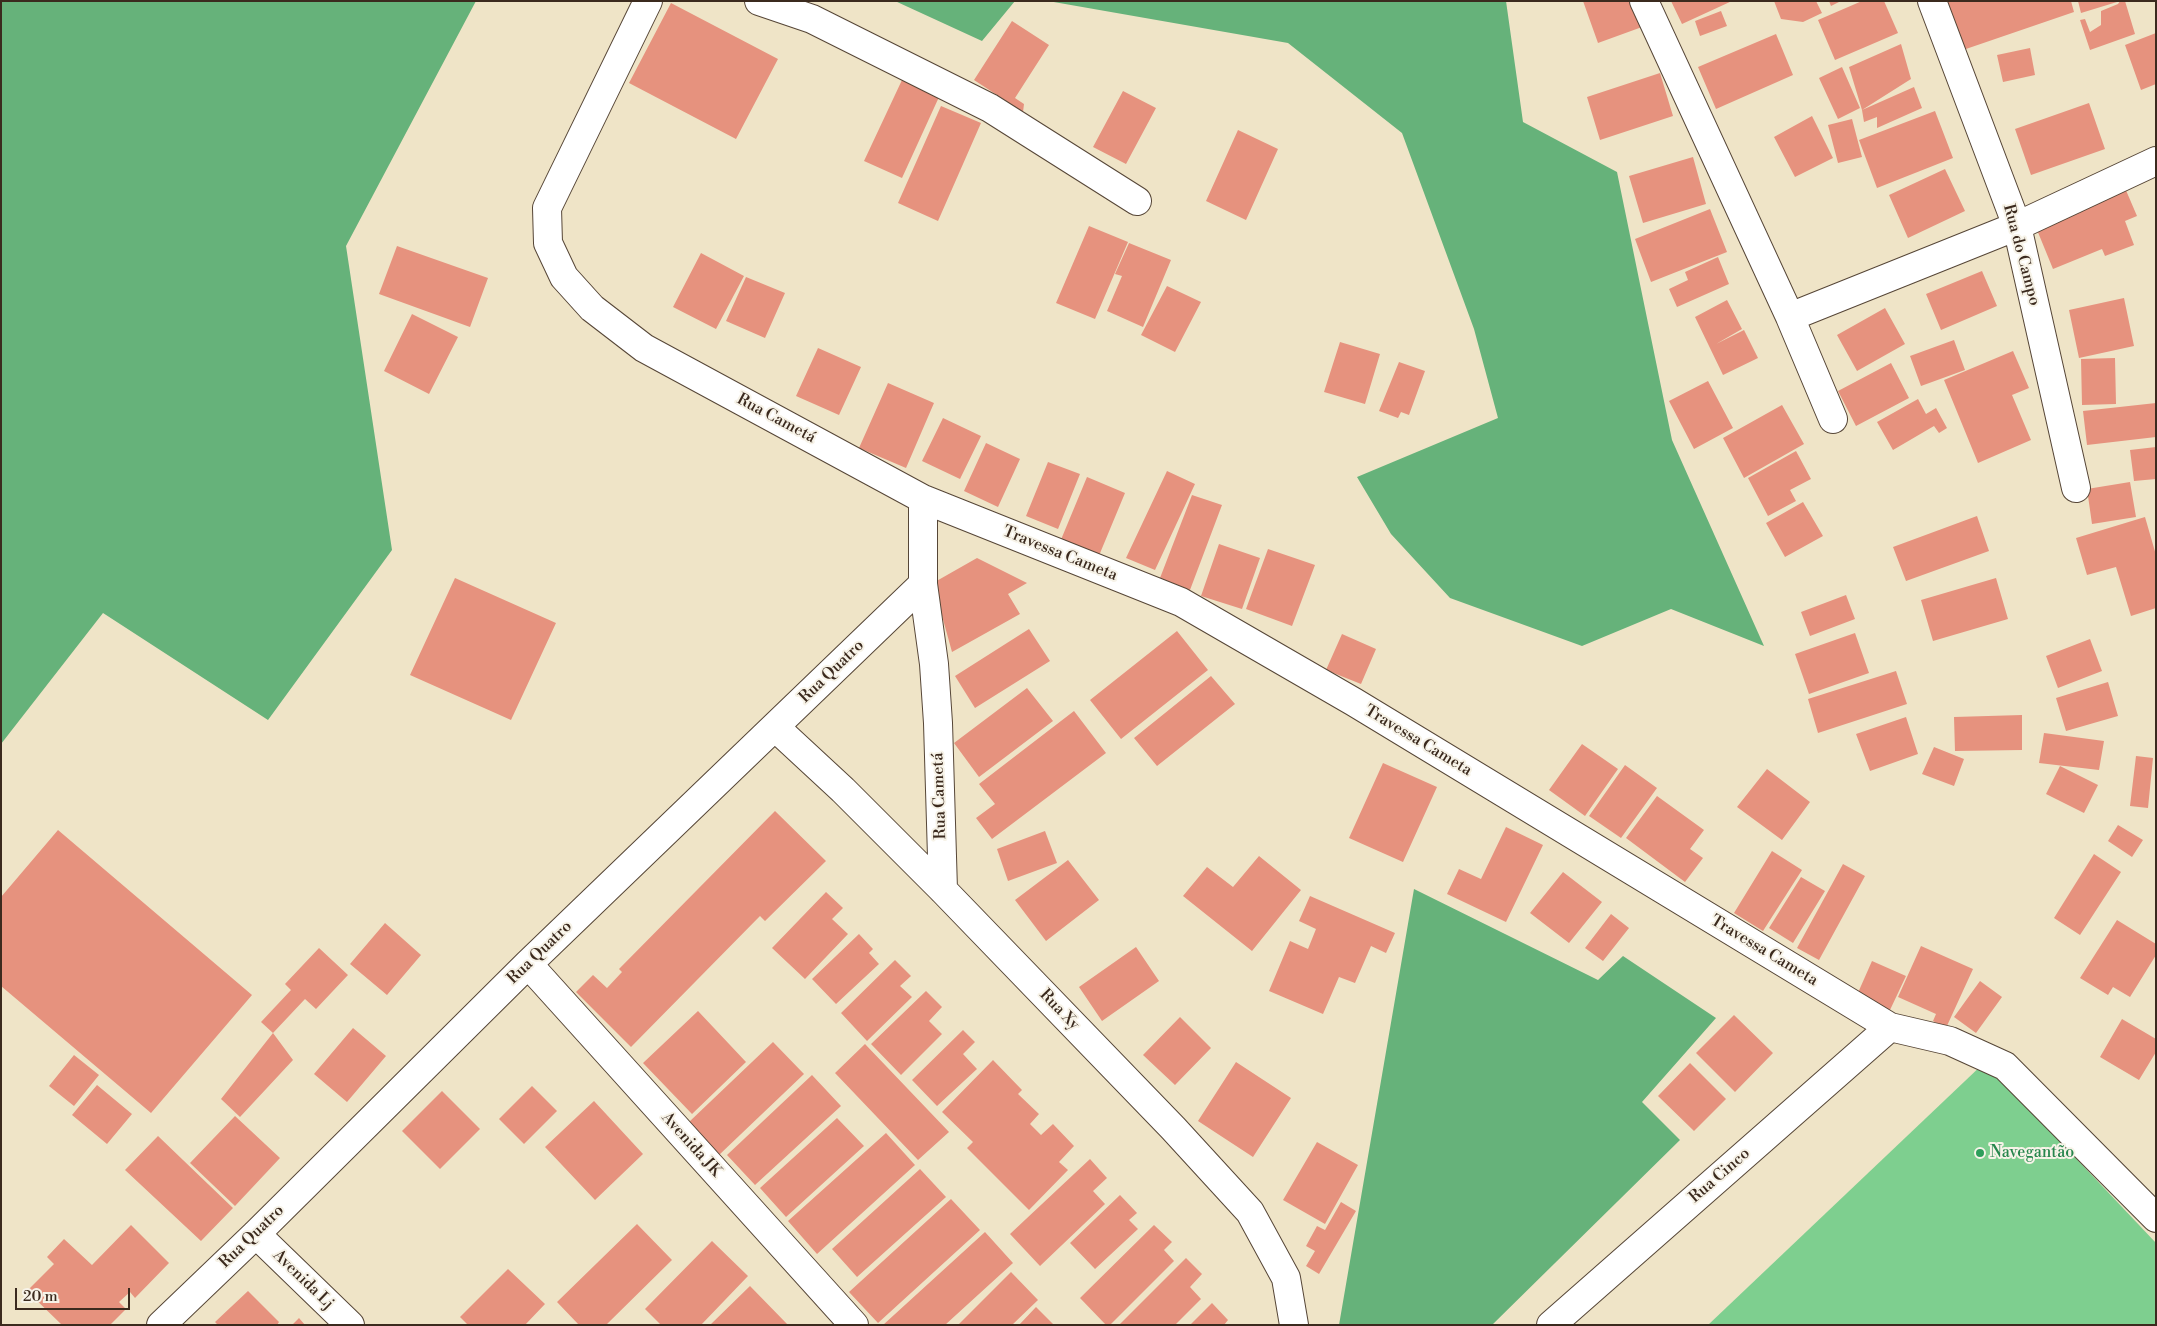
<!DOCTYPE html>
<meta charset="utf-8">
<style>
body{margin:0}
#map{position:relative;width:2157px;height:1326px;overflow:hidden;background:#efe4c7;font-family:"Libre Bodoni",serif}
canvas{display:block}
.frame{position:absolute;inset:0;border:2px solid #3b2a1e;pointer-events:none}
.scale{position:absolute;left:15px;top:1288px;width:115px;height:22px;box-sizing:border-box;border:2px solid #3b2a1e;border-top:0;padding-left:6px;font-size:15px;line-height:18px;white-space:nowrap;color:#3b2a1e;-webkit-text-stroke:4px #f7f3e8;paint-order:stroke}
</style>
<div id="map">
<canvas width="2157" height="1326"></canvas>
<div class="frame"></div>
<div class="scale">20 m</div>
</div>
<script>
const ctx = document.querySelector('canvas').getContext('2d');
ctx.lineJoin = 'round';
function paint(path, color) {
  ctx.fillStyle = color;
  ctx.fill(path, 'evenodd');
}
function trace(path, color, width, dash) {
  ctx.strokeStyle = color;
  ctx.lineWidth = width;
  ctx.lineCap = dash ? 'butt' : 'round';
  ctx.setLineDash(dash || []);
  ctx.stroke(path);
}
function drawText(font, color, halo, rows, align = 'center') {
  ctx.font = font + ' "Libre Bodoni",serif';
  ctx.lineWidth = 4;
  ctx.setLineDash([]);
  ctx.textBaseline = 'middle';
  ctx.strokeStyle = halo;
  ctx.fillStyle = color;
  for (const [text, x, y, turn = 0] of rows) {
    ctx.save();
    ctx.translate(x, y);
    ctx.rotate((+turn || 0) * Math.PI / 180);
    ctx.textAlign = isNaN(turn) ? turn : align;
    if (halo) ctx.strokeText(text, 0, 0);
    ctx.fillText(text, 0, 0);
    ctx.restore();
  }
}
const green = new Path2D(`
 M1985,1062L2156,1243V1325H1708Z`);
const forest = new Path2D(`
 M1,1H476L346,246L392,550L268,720L103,613L1,744Z
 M895,1H1015L982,41Z
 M1048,1H1506L1523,122L1617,172L1672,440L1764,646L1671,609L1582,646L1450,598L1391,534L1357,477L1498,418L1474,329L1402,133L1288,43Z
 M1414,889L1598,980L1623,956L1716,1018L1642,1102L1680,1140L1492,1325H1339Z`);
const building = new Path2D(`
 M1583,1H1632L1642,27L1598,43Z
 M1671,1H1732L1682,24Z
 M1774,1H1816L1822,13L1803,22L1781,19Z
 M1829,1H1841L1831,6Z
 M1862,1H1884L1898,33L1835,60L1818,20Z
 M1947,1H2071L2074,12L1963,50Z
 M2078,1H2117V2L2081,13Z
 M2120,1H2125L2135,34L2090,50L2080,20L2085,19L2090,32L2101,25V11L2118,4Z
 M671,3L778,59L736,139L629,83Z
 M1721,11L1727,26L1700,36L1695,21Z
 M1012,21L1049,45L1015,98L1024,104L1023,112L974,80Z
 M2156,33V84L2141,90L2125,45Z
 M1776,34L1793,75L1716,109L1698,67Z
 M1901,44L1911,79L1862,110L1849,67Z
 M2030,48L2035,75L2003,82L1997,55Z
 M1842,67L1860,108L1838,119L1819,78Z
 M1660,73L1673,116L1600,140L1587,97Z
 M902,80L939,97L902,178L864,161Z
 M1914,87L1922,108L1877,128V117L1864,122L1862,110Z
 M1123,91L1156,108L1126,164L1093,147Z
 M2089,103L2105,149L2031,175L2015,129Z
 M941,106L981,123L938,221L898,203Z
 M1935,111L1953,158L1877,188L1859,140Z
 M1812,116L1833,158L1795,177L1774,137Z
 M1852,119L1862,157L1838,163L1828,125Z
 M1238,130L1278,149L1246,220L1206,201Z
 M1693,157L1706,204L1643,223L1629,176Z
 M1945,169L1965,211L1908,238L1889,195Z
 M2125,188L2137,216L2125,221L2134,245L2105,256L2102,249L2053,269L2035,225Z
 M1710,209L1727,252L1651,282L1635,239Z
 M1089,226L1128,242L1095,319L1056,303Z
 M1129,243L1171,260L1143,327L1107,311L1122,276L1115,274Z
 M397,246L488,278L470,327L379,294Z
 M701,253L744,276L716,329L673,307Z
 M1718,257L1729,284L1677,307L1669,289L1688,280L1685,272Z
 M1982,271L1997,306L1941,330L1926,294Z
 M746,277L785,293L765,338L726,321Z
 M1167,286L1201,302L1175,352L1141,335Z
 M2124,298L2134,346L2079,358L2069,310Z
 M1727,300L1742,329L1716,344L1744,330L1758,358L1723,375L1695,317Z
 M1885,308L1905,344L1857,371L1837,335Z
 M412,314L458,337L429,394L384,371Z
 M1954,340L1965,370L1921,386L1910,356Z
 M1340,342L1380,354L1365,404L1324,392Z
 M818,348L861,367L839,415L796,396Z
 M2013,351L2029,388L2012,395L2031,440L1978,463L1944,380Z
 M2115,358L2116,404L2082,405L2081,359Z
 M1399,362L1425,371L1409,415L1401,412L1398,418L1379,411Z
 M1891,363L1909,398L1856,426L1838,391Z
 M1708,381L1733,428L1694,449L1669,401Z
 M888,383L934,403L906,468L859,448Z
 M1918,399L1926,414L1936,408L1947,428L1939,433L1934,426L1893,450L1877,422Z
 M2156,403V437L2087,445L2083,411Z
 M1782,405L1804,444L1744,478L1723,438Z
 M943,418L981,436L960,479L922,461Z
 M986,443L1020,459L998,507L964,491Z
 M2156,447V479L2134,481L2130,450Z
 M1796,451L1811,479L1790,490L1796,501L1768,516L1748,478Z
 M1048,462L1080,474L1058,529L1026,516Z
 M1167,471L1195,484L1155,570L1126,558Z
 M1087,477L1125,493L1098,558L1060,542Z
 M2130,482L2136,517L2092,524L2087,489Z
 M1192,495L1222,505L1190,590L1160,578Z
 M1803,502L1823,536L1785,557L1766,523Z
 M1977,516L1989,551L1906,581L1893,547Z
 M2145,517L2156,555V608L2131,616L2116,567L2087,575L2076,538Z
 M1219,544L1260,558L1242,609L1201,596Z
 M1268,549L1315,565L1292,626L1246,609Z
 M977,558L1027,583L1008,594L1020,614L952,652L933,583Z
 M455,578L556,623L511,720L410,675Z
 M1996,578L2008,619L1933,641L1921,600Z
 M1846,595L1855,619L1810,636L1801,612Z
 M1029,629L1050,661L975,708L955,676Z
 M1177,631L1208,670L1121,739L1090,700Z
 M1855,633L1869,673L1809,694L1795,654Z
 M1342,634L1376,649L1361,684L1326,670Z
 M2090,639L2102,671L2058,688L2046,656Z
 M1896,671L1907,704L1818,733L1808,699Z
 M1211,676L1235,704L1157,766L1134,738Z
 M2108,682L2118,716L2066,731L2056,698Z
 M1027,688L1053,721L979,777L954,743Z
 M1074,711L1106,753L992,839L976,818L995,804L979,784Z
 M2022,715V750L1955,751L1954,717Z
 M1906,717L1918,754L1870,771L1856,734Z
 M2044,733L2104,741L2099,770L2039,763Z
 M1582,744L1618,769L1585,816L1549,790Z
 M1934,747L1964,759L1954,786L1922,774Z
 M2136,756L2153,758L2148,808L2130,806Z
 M1383,763L1437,787L1403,862L1349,838Z
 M1625,765L1657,788L1621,838L1589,816Z
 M2060,766L2098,785L2084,813L2046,794Z
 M1767,769L1810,802L1782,840L1737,807Z
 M1657,796L1704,830L1690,849L1703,858L1685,882L1626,838Z
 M775,811L826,861L765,921L760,916L631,1047L576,992L593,975L607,988L622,972L619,969Z
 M2118,825L2143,840L2132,857L2108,841Z
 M1506,827L1543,845L1506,922L1447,894L1459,869L1481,879Z
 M58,830L252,995L151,1113L1,986V897Z
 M1045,831L1057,863L1008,881L997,849Z
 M1772,851L1802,870L1763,931L1734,913Z
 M2094,854L2121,872L2080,935L2054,918Z
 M1259,856L1301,890L1252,951L1183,896L1207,867L1233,887Z
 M1068,860L1099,900L1046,941L1015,900Z
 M1843,864L1865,876L1819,960L1797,948Z
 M1563,872L1602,902L1569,943L1530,913Z
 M1801,877L1825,891L1793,943L1769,928Z
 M826,892L843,908L832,919L848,934L805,979L772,948Z
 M1310,896L1395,933L1386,953L1371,946L1355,983L1339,977L1323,1014L1269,991L1290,941L1308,949L1316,929L1299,921Z
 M1611,914L1629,928L1603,961L1585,948Z
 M2117,920L2156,944V955L2130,997L2113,987L2108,995L2080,978Z
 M385,923L421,955L387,995L350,964Z
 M859,934L873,949L869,953L879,964L836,1004L812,979Z
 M1921,946L1973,969L1946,1028L1933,1021L1936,1014L1898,997Z
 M1136,947L1159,981L1102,1021L1079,987Z
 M319,948L348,975L316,1009L305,999L273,1033L261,1022L291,990L285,984Z
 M895,960L911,976L900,986L912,997L867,1041L841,1013Z
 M1872,961L1906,976L1890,1010L1857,995Z
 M1980,981L2002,997L1976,1033L1954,1017Z
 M926,991L942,1007L929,1021L942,1034L901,1075L871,1044Z
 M698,1011L746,1062L692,1114L643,1063Z
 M1734,1015L1773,1053L1735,1092L1696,1053Z
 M1180,1017L1211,1048L1175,1085L1143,1055Z
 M2122,1019L2156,1039V1052L2139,1080L2100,1057Z
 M353,1028L386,1056L347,1102L314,1074Z
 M963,1030L975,1042L963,1054L977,1069L937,1106L912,1080Z
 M273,1033L293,1060L240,1117L221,1099Z
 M773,1042L804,1074L719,1155L689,1122Z
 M865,1044L949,1132L918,1160L835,1073Z
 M74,1055L99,1075L74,1106L49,1086Z
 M993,1060L1022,1090L1018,1094L1039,1114L1030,1124L1041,1135L1053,1124L1074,1146L1059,1162L1068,1170L1029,1210L967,1148L973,1142L942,1112Z
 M1236,1062L1291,1098L1253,1157L1198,1121Z
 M1690,1063L1726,1099L1694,1131L1658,1096Z
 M812,1075L841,1106L755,1185L727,1155Z
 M97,1085L132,1114L107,1144L72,1115Z
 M532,1086L557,1111L524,1144L499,1119Z
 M442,1091L480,1129L440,1169L402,1131Z
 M594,1101L643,1154L595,1200L545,1147Z
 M235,1116L280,1158L235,1206L190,1163Z
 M837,1118L864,1146L786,1217L760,1188Z
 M886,1133L915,1165L817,1254L788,1221Z
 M158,1136L233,1208L201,1241L125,1170Z
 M1317,1142L1358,1165L1325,1224L1283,1200Z
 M1090,1159L1107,1178L1093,1191L1105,1204L1040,1266L1010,1234Z
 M920,1169L946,1197L857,1277L832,1249Z
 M1120,1195L1137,1213L1129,1220L1138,1229L1095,1269L1070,1243Z
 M951,1199L980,1230L878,1323L849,1292Z
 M1341,1202L1356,1211L1319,1274L1306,1266L1315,1251L1306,1246L1317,1226L1325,1230Z
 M637,1224L672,1260L606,1325H579L557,1302Z
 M131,1225L169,1263L135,1298L130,1292L119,1302L126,1309L110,1325H62L27,1291L54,1264L47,1257L64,1239L92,1265Z
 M1154,1225L1172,1242L1164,1250L1174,1261L1110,1325H1106L1080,1298Z
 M985,1232L1013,1263L945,1325H883Z
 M712,1241L748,1276L701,1325H661L645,1309Z
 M1186,1258L1202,1274L1190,1287L1201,1299L1175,1325H1119Z
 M508,1269L545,1304L525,1325H468L460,1317Z
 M1011,1272L1038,1300L1012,1325H958Z
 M750,1286L788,1325H710Z
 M248,1291L279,1322L277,1325H218L215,1322Z
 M1212,1303L1228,1320L1224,1325H1190Z
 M1036,1307L1054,1325H1019Z
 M299,1318L305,1325H292Z`);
const minor = new Path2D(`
 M648,1L547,208L548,243L564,277L592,308L644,348L923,499V584L934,664L938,723L943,890
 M759,1L812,19L990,108L1137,201
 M1644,1L1790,317L1833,419
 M1932,1L2017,226L2076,488
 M1790,317L2017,226L2156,161
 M923,499L1181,602L1354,702L1890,1027L1950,1041L2005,1066L2156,1218
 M775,727L843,790L943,890L1173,1128L1250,1212L1286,1278L1294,1325
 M528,964L854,1325
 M256,1234L350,1325
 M161,1325L256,1234L528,964L923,584
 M1551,1325L1890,1027`);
const markers = [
 [1980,1153,5,"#2e9e5b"]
];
const streetNames = [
 ["Rua do Campo",2021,255,75],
 ["Rua Cametá",776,419,28],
 ["Travessa Cameta",1060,554,22],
 ["Rua Quatro",832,672,-44],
 ["Travessa Cameta",1418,741,31],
 ["Rua Cametá",940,796,-92],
 ["Travessa Cameta",1764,951,31],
 ["Rua Quatro",540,953,-44],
 ["Rua Xy",1059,1010,46],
 ["Avenida JK",691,1145,48],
 ["Rua Cinco",1720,1176,-41],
 ["Rua Quatro",252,1237,-44],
 ["Avenida Lj",303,1280,44]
];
const leisureNames = [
 ["Navegantão",1990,1153]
];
paint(green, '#7ecf8f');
paint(forest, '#66b27a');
paint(building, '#e6927e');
trace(minor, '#564637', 30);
trace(minor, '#fff', 28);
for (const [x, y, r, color] of markers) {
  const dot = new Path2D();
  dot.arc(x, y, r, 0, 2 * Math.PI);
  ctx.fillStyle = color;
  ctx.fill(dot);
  trace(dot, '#f7f3e8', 2);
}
drawText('16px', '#3b2a1e', '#f7f3e8', streetNames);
drawText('16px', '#27864d', '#f7f3e8', leisureNames, 'left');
</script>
